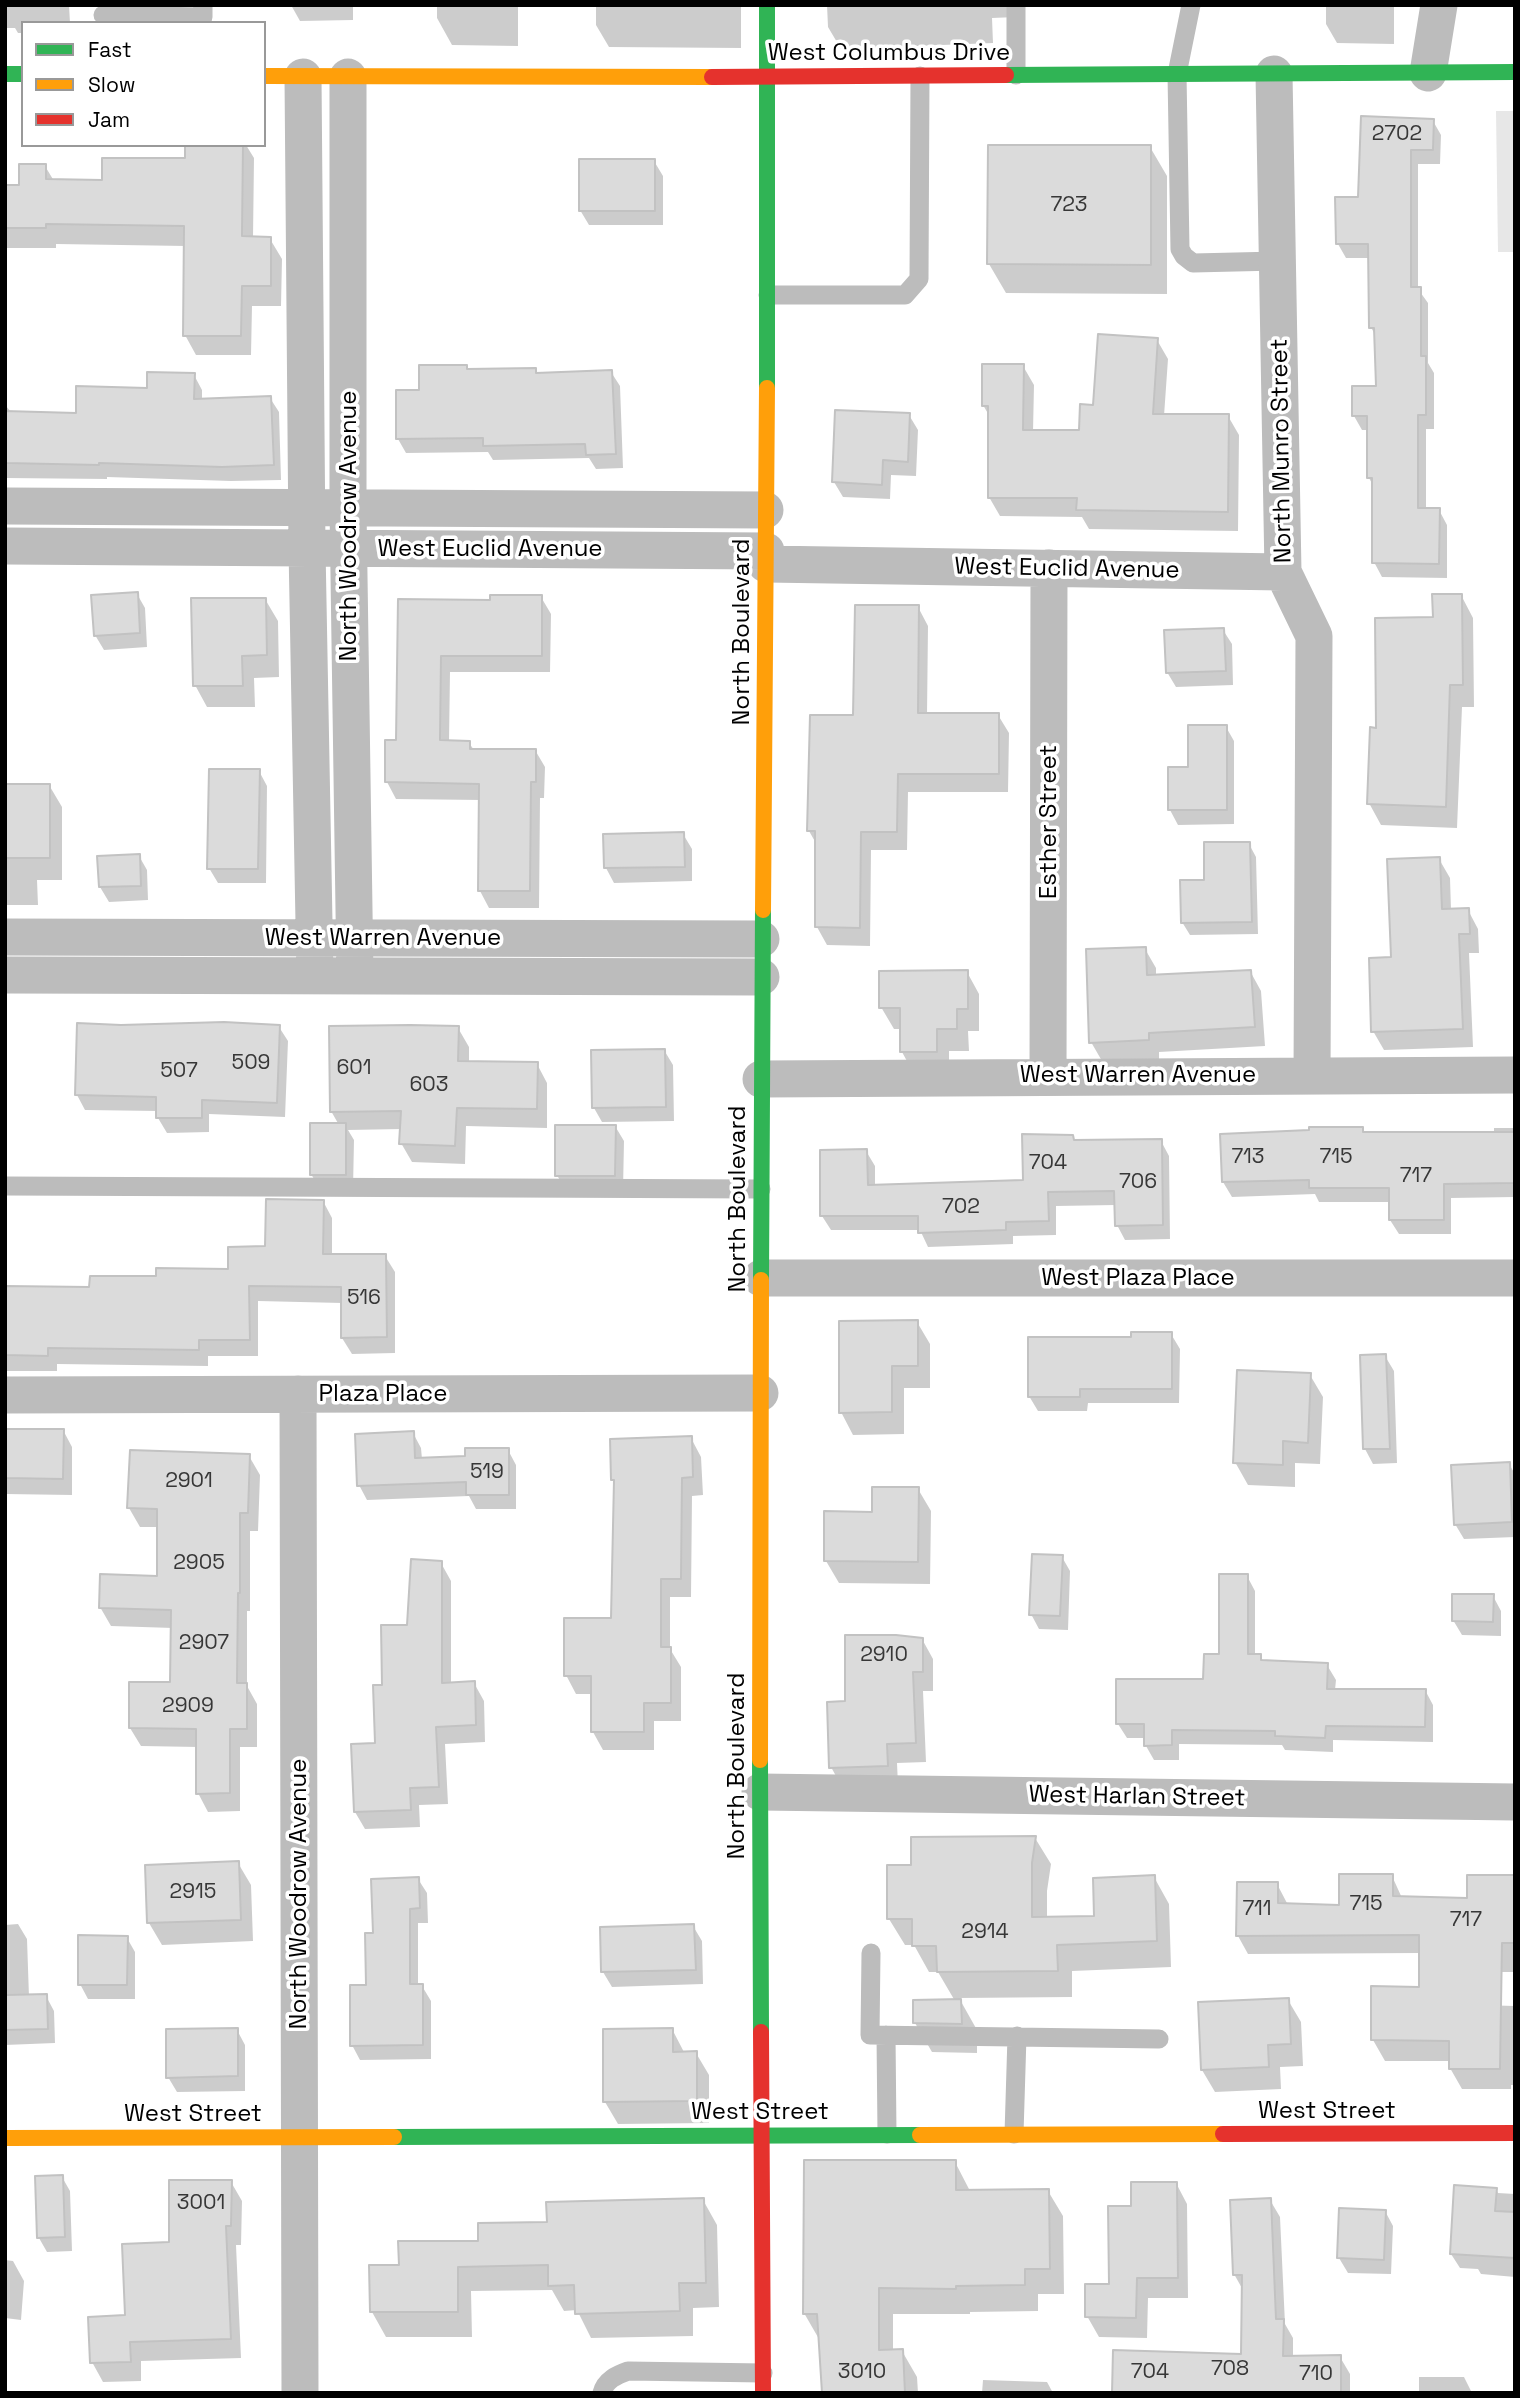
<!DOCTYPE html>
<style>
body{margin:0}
#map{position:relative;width:1520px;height:2398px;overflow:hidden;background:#fff;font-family:"Space Grotesk",sans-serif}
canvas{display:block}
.frame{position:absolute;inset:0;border:7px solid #000;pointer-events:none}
.legend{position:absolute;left:21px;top:21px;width:245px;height:126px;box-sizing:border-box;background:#fff;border:2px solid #999;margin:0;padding:9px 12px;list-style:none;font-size:21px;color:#000}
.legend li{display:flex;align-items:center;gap:14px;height:35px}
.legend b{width:35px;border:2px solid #999}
</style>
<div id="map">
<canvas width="1520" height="2398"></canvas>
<div class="frame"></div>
<ul class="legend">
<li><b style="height:9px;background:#30b455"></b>Fast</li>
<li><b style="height:9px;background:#ff9f0a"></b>Slow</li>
<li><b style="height:9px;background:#e5322d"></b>Jam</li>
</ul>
</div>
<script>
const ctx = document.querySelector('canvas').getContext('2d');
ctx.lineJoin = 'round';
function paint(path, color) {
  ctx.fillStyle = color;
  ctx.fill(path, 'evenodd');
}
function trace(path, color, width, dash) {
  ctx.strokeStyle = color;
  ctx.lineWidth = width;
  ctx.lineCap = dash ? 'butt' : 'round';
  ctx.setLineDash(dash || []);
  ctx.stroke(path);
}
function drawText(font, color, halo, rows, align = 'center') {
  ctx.font = font + ' "Space Grotesk",sans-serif';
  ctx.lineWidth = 7;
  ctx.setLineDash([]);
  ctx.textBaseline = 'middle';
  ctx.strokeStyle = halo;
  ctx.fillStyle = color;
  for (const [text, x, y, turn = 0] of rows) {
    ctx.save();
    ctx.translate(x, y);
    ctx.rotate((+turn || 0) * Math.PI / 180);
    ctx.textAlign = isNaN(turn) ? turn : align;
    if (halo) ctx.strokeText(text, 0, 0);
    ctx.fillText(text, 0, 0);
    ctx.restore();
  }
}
const green = new Path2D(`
 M1496,111H1515V252H1498Z`);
const shadow = new Path2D(`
 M5,5H69L70,23H23V33H18L15,28H5Z
 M291,5H353V20L300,21Z
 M437,5H518V46L452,45L437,18Z
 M596,5H741V48L609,47L596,25Z
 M827,5H1017V17L992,18L993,43L841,49L828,27Z
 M1326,5H1394V44L1337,43L1326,24Z
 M1433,121L1441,135L1440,164H1418V289L1428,303V363L1434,373V429H1426V510H1439L1447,525V578L1382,577L1374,562V487L1369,478L1368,430H1362L1354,416L1378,388L1376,337L1371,327L1370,258H1346L1338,244L1359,198Z
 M187,145H246L254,158L253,238L270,239L282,259L281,306H252L251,355H196L185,335L186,246L56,244V248H5V187H20L45,166L54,181L104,182L187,159Z
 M1150,147L1167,176V294L1006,293L989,264Z
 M654,161L663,176V225H589L580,210Z
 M1157,340L1168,359L1164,416H1228L1239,435L1238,531L1089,529L1082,517L1000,516L989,497L990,417L983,405L1023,366L1034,385L1033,432H1081L1095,406Z
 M466,367L468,371L535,369L538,374L611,372L620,386L623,468L596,469L589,458L493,460L488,452L406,453L398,439L421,391Z
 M194,375L202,390V401L270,398L279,412L281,480L231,481L107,477V479L5,478V405L12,413L78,414Z
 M909,415L918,430L916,476L891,475L890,499L843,497L834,482Z
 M137,594L145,608L147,647L104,650L95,635Z
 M1461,595L1473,618L1474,707H1462L1457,828L1381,825L1369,803L1378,729L1434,619Z
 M541,597L551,614L550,672H450L449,742L469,743L474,750H535L545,767L544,798H540L539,908H489L480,891L481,800L396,799L387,782L397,742L400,601L492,602Z
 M265,599L278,621L279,677L254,678L255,707H207L195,685Z
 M918,607L928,626L927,715H998L1009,733L1008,792H908L907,850H871L870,946L827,945L817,927V845L809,831L855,717Z
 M1223,630L1232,644L1233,685L1176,687L1167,672Z
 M1226,727L1234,741V824L1178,825L1170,810L1169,769H1190Z
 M259,771L267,786L266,883H218L209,868Z
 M5,785H49L62,807V880H37L38,905H5Z
 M683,834L692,849V881L614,883L606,868Z
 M1249,844L1256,857L1258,934L1190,935L1182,922L1205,882Z
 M139,856L147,870L148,900L109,902L100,887Z
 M1439,859L1450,878L1451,910H1468L1478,929L1479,953H1469L1473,1047L1384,1050L1373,1031L1393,959Z
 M1145,949L1156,968V977L1250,971L1261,991L1265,1046L1159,1052V1059L1102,1061L1091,1042Z
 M967,972L979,994V1031H968L969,1051H949V1074H914L902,1052V1029H894L881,1007Z
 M279,1027L288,1041L285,1117L209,1114V1132L167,1133L158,1118V1111L85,1110L77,1095Z
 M458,1028L469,1047V1063L537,1064L547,1083V1128L466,1126L465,1164L412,1162L401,1143L402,1129L348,1130L354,1140L353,1189H320L311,1174L339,1125L331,1111Z
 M664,1050L673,1065L674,1121L602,1122L594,1108Z
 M615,1126L624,1141L623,1190H565L557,1175Z
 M1494,1128H1515V1197L1451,1198V1234H1399L1390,1220V1202H1319L1315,1194L1232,1197L1223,1182L1362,1129L1365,1134H1494Z
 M1072,1137L1075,1142L1161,1141L1169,1156L1170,1239L1125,1240L1117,1225L1116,1205L1056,1206V1235L1013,1236V1244L928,1247L920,1230H831L822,1216L866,1151L875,1166V1187L1024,1181Z
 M323,1201L332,1218V1256H385L395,1272V1353L352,1354L342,1338V1303L258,1301V1356H208V1366L57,1364V1371H5V1288L91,1289L158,1277L230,1271L267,1247Z
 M917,1322L930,1344V1388H904V1434L853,1435L841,1412Z
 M1171,1334L1180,1349L1179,1403H1088L1087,1411H1038L1029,1396L1132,1339Z
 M1385,1356L1394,1371L1397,1463L1373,1464L1365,1449Z
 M1310,1375L1323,1397L1320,1464L1295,1463V1487L1248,1485L1235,1462Z
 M5,1430H63L72,1447V1495L5,1494Z
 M413,1433L421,1448L422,1459L467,1458L508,1450L516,1465V1509H476L469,1496L367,1500L359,1485Z
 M691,1438L701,1457L703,1495L692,1496L691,1597H670V1649L681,1667V1721H654V1750H603L593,1732L592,1694H576L566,1675L613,1620L616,1485L613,1480Z
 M249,1456L260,1475L258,1531H250V1611H247V1686L257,1704V1747H240V1811L208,1812L198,1793V1747L141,1746L130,1728L172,1684L173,1628L111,1626L100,1607L159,1578V1527H140L129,1508Z
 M1509,1464L1515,1474V1537L1464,1539L1455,1524Z
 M918,1489L931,1511L930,1584L839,1583L826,1561L874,1514Z
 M1062,1557L1070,1571L1068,1630L1039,1629L1031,1614Z
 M441,1563L451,1581V1684L474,1683L484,1701L485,1742L445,1744L448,1804L419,1805L420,1827L365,1829L355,1812L377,1745L383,1687L409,1627Z
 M5,1570L7,1572V1623H5Z
 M1247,1576L1255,1591V1656H1260L1264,1662L1327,1665L1336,1680L1335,1690H1425L1433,1705V1742L1333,1740V1752L1285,1750L1282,1745L1179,1744V1760H1154L1146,1746V1738H1127L1118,1724L1205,1680L1220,1656Z
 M1493,1596L1501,1611V1636L1462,1635L1453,1620Z
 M922,1639L933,1659V1691H923L926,1762L897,1763L898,1785L842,1787L831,1767L847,1703Z
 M5,1761L6,1762V1810H5Z
 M1035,1838L1051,1864L1047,1891V1919L1096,1918L1154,1877L1169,1904L1171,1967L1072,1971V1997L959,1998L977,2030V2053L932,2052L915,2023L955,2001L938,1972H929L914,1945H905L889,1919L913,1866Z
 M238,1863L251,1885L253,1941L162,1945L149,1923Z
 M1392,1876L1402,1898L1469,1900L1515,1877V1972H1431L1420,1953L1248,1954L1238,1936L1277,1884L1288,1905L1341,1906Z
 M418,1879L427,1893L428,1923H418V1986H422L431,2001V2059L360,2060L352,2045L367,1986L374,1934Z
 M18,1924L27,1939L29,1997L46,1996L54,2011L55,2043L5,2045V1925Z
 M693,1926L702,1941L703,1984L612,1987L603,1972L602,1929Z
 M127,1938L135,1952V1999H88L80,1984Z
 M1288,2000L1301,2022L1303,2066L1280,2067L1281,2089L1215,2092L1202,2070Z
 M1373,2002L1515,2006V2085H1511V2089H1462L1450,2068V2061H1385L1373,2040Z
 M672,2029L685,2054L696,2053L709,2075V2123L618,2124L605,2102Z
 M237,2030L245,2045V2091L177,2092L168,2077Z
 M955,2162L970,2191H1048L1063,2216L1064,2294H1038V2311L970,2312V2314H893V2351H902L917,2377L918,2393H823L819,2339L804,2313Z
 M62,2177L70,2191L72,2251L47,2252L39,2238Z
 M231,2182L242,2201L241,2245H236L241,2358L141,2361V2381L103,2382L92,2362L127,2317L171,2244Z
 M1176,2183L1187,2204L1188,2298H1148L1147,2338L1099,2337L1087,2316L1110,2286L1133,2208Z
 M1496,2189L1498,2193L1515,2194V2277L1481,2274L1478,2269L1460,2268L1451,2254Z
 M703,2200L717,2225L719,2307L693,2308V2336L591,2338L577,2310L564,2311L552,2290L471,2291L472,2337H386L372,2312L401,2266L548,2224Z
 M1270,2200L1280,2217L1285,2324L1293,2338V2357H1340L1350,2374V2393H1114L1242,2356L1243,2290L1234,2274Z
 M1385,2211L1393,2226L1391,2274L1348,2273L1339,2258Z
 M5,2260L13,2261L24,2281L21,2320L5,2318Z
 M1419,2377H1464L1472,2393H1419Z
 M983,2380L1047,2382L1053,2393H982Z`);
const building = new Path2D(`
 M1361,116L1434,119L1433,150H1411V287H1421V356H1426V415H1418V508H1440L1439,564L1372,563V478H1367V416H1352V386H1376L1374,328H1369L1368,244H1336L1335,197H1358Z
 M185,145H243L242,236L271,237V286H242L241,336H183L184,226L46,224V228H5V185H19V164H46V179L102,180V158H185Z
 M988,145H1151V265L987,264Z
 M579,159H655V211H579Z
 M1098,334L1158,338L1153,414H1229L1228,512L1076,510L1077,498H988V406H982V364H1024L1023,430H1079L1080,404L1093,405Z
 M419,365H467V369L536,368V373L612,370L616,454L586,455L585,444L483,446V438L396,439V390H419Z
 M147,372L195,373L194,399L271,396L274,465L222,467L99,463V465L5,463V411L76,413V386L147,388Z
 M835,410L910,413L908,462L883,460L882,485L832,482Z
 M138,592L140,633L94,636L91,595Z
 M1432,594H1462L1463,685H1450L1446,807L1367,804L1370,727L1376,728L1375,618L1433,617Z
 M490,595H542V656H441L440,740L470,741V749H536V782H531L530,891H478L479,784L385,782V740H396L398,599L490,600Z
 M191,598H266L267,655L242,656L243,686H193Z
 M855,605H919L918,713H999V774H898L897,832H861L860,928L815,927V831H807L810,715H853Z
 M1224,628L1226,671L1166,673L1164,630Z
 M1188,725H1227V810H1168V767H1188Z
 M209,769H260L258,869H207Z
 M5,784H50V858H5Z
 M684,832L685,867L604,868L603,834Z
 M1204,842H1250L1252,922L1181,923L1180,880H1204Z
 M140,854L141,886L99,887L97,856Z
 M1440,857L1442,909L1469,908L1470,934H1459L1463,1029L1371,1032L1369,958L1391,957L1387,859Z
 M1146,947L1147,975L1251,970L1255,1027L1149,1033V1040L1089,1043L1086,949Z
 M968,970V1009H957V1029H937V1052H900V1008H879V971Z
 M224,1022L280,1025L277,1103L202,1100V1118H156V1097L75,1095L77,1023L121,1025Z
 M410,1025L459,1026L458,1061L538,1062L537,1109L457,1108L455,1146L399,1144L401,1111L330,1112L329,1026Z
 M665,1049L666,1107L592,1108L591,1050Z
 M310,1123H346V1175H310Z
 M555,1125H616L615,1176H555Z
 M1309,1127H1363V1132H1515V1183L1444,1184V1220H1389V1188H1309V1180L1222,1182L1220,1134L1309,1130Z
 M1022,1134L1073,1135L1074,1140L1162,1139L1163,1225L1115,1226L1114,1191L1048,1192L1049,1221L1006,1222V1230L918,1233V1216H820V1150L867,1149L868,1185L1023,1180Z
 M266,1199L324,1200L323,1254H386L387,1337L341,1338V1287L249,1286L250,1340H199V1350L48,1348V1356L5,1355V1286L89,1287L90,1276H156V1268L228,1269V1247L265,1246Z
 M918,1320V1366H892V1412L839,1413V1321Z
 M1131,1332H1172V1389H1080V1397H1028V1337H1131Z
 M1386,1354L1390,1449H1363L1360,1355Z
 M1237,1370L1311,1373L1308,1443L1283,1441V1465L1233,1463Z
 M5,1429H64L63,1479L5,1478Z
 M414,1431L415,1458L465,1456V1448H509V1495H466V1482L357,1486L355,1434Z
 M692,1436L693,1477L682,1478L681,1579H661V1647H671V1703H644V1732H591V1676H564V1618H611L614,1480H611L610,1439Z
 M130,1450L250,1454L248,1513H240V1593H238L237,1683H247V1729H230V1793L196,1794V1729L129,1728V1682H170L171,1610L99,1608L100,1574L157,1576V1509L127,1508Z
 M1510,1462L1512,1522L1454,1525L1451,1465Z
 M872,1487H919L918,1562L824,1561V1511L872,1512Z
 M1032,1554L1063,1555L1060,1616L1029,1615Z
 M411,1559L442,1561V1683L475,1681L476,1725L436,1727L439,1787L410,1788L411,1810L354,1812L351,1744L375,1743L373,1685H382L381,1625H407Z
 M1219,1574H1248V1654H1261V1660L1328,1663L1327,1689H1426L1425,1727L1326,1726L1325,1738L1275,1736V1731L1172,1730V1745L1144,1746V1724H1116V1679H1203L1204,1654H1219Z
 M1452,1594H1494L1493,1622L1452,1621Z
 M845,1635H896L923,1638V1672H913L916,1743L887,1744L888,1766L829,1768L827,1702L845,1701Z
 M1036,1836L1032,1863V1917L1094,1916L1093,1878L1155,1875L1157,1941L1057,1945L1058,1971L937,1972L936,1946H912V1919H887V1865H911V1837Z
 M239,1861L241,1920L147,1923L145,1865Z
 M1339,1874H1393V1896L1467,1898V1875H1515L1514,1943H1502L1500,2069H1449V2041L1371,2040V1986L1419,1987V1935L1236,1936L1237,1882H1278V1903L1339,1905Z
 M419,1877L420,1908L410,1909V1984H423V2045L350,2046V1985H366L365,1933H373L371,1879Z
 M694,1924L696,1970L601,1972L600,1927Z
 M78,1935L128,1936L127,1985H78Z
 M47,1994L48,2029L5,2030V1995Z
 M1289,1998L1291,2044L1268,2045L1269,2067L1201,2070L1198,2002Z
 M961,1999L962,2024L913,2023V2000Z
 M238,2028V2076L166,2078V2029Z
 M673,2028V2052L697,2051V2101L603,2102V2029Z
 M804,2160H956V2190L1049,2189L1050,2269H1025V2285L956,2286V2289L879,2288V2350L903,2349L905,2393H822L817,2314H803Z
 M63,2175L65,2237L37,2238L35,2176Z
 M169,2180H232L231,2226H226L231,2339L130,2342L131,2362L90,2363L88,2317L125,2315L122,2244L169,2242Z
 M1131,2182H1177L1178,2278H1137L1136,2318L1085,2317V2284H1109L1108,2206H1131Z
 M1454,2185L1497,2188L1495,2211L1515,2212V2258L1450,2254Z
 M704,2198L706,2283H679L680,2311L575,2314L574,2285L548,2286V2265L458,2267V2312H370L369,2265H399L398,2241H478V2223L547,2222L546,2202Z
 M1271,2198L1276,2319H1284L1283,2356L1341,2355V2393H1112L1113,2350L1241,2354L1242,2275H1233L1230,2200Z
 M1339,2208L1386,2210L1384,2260L1337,2258Z`);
const lane = new Path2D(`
 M1191,5L1177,74L1180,249L1184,256L1193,263L1278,261
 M103,15L203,17V5
 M1016,75V5
 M768,295H905L919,279L920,76
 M5,1186L761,1189
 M871,1953L870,2035L1159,2039
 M886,2035L887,2134
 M1014,2134L1017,2036
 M602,2393C605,2380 617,2375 628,2371L763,2373`);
const street = new Path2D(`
 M1428,73L1439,5
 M1274,74L1283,572L1314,636L1312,1075
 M303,77L307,548L315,976
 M348,77V509L355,976
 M5,506L765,510
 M5,546L766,551
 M766,564L1283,572
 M5,937L761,939
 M5,975L761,977
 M1048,1076L1049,568
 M761,1079L1515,1075
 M761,1278H1515
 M298,1394L300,2393
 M5,1395L760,1393
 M760,1792L1515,1802`);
const fast = new Path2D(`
 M767,5V388
 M5,74H23
 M1006,75L1515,72
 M761,1280L763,910
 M760,1760L761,2032
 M394,2137L920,2135`);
const slow = new Path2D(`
 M264,76L712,77
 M763,910L767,388
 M760,1760L761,1280
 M920,2135L1223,2134
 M5,2138L394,2137`);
const jam = new Path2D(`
 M712,77L1006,75
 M761,2032L763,2393
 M1223,2134L1515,2133`);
const numberNames = [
 ["2702",1397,134],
 ["723",1069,205],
 ["509",251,1063],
 ["601",354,1068],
 ["507",179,1071],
 ["603",429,1085],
 ["713",1248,1157],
 ["715",1336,1157],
 ["704",1048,1163],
 ["717",1416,1176],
 ["706",1138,1182],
 ["702",961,1207],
 ["516",364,1298],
 ["519",487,1472],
 ["2901",189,1481],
 ["2905",199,1563],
 ["2907",204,1643],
 ["2910",884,1655],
 ["2909",188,1706],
 ["2915",193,1892],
 ["715",1366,1904],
 ["711",1257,1909],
 ["717",1466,1920],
 ["2914",985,1932],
 ["3001",201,2203],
 ["708",1230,2369],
 ["3010",862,2372],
 ["704",1150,2372],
 ["710",1316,2374]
];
const streetNames = [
 ["West Columbus Drive",889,53],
 ["North Munro Street",1282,451,-91],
 ["North Woodrow Avenue",349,526,-90],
 ["West Euclid Avenue",490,549],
 ["West Euclid Avenue",1067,569,1],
 ["North Boulevard",742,632,-90],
 ["Esther Street",1049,822,-90],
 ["West Warren Avenue",383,938],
 ["West Warren Avenue",1138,1075],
 ["North Boulevard",738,1199,-90],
 ["West Plaza Place",1138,1278],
 ["Plaza Place",383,1394],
 ["North Boulevard",737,1766,-90],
 ["West Harlan Street",1137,1797,1],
 ["North Woodrow Avenue",299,1894,-90],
 ["West Street",1327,2111],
 ["West Street",760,2112],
 ["West Street",193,2114]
];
paint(green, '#e7e7e7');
paint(shadow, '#0003');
paint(building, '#dbdbdb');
trace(building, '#c2c2c2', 2);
trace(lane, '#bcbcbc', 19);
trace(street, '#bcbcbc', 37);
trace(fast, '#30b455', 16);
trace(slow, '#ff9f0a', 16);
trace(jam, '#e5322d', 16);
drawText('21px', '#373737', null, numberNames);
drawText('24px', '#000', '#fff', streetNames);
</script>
